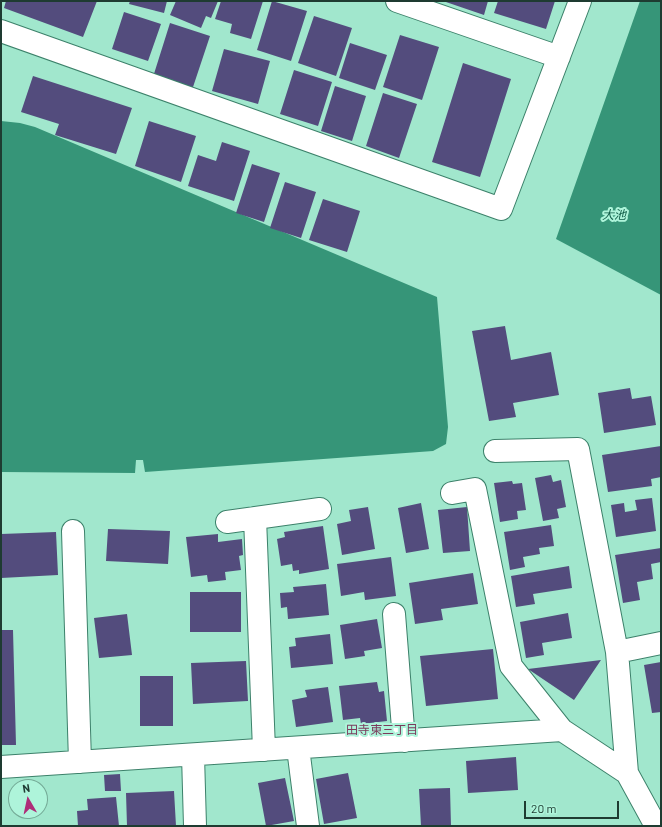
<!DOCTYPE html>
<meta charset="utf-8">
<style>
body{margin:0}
#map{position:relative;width:662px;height:827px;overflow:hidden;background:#a1e7cd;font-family:Barlow,sans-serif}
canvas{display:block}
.frame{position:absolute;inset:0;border:2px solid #1e3b31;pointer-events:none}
.north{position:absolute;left:8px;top:779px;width:40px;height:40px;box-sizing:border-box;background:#aef4da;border:1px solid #74aa96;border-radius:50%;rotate:351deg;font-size:11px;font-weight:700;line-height:16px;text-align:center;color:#1e3b31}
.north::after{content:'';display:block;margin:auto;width:14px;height:18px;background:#ae2d78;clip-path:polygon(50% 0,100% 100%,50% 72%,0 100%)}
.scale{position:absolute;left:524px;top:801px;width:95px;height:18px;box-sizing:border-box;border:2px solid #1e3b31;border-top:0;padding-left:5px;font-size:12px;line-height:14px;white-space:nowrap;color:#1e3b31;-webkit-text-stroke:3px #aef4da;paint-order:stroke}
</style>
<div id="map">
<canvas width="662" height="827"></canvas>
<div class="frame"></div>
<div class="north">N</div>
<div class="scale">20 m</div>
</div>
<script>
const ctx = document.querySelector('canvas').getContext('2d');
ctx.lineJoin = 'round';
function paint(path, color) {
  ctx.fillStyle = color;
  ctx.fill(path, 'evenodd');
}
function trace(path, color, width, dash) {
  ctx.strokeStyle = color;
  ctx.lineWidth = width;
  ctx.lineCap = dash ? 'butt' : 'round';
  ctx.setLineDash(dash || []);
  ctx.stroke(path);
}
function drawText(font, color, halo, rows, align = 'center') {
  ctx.font = font + ' Barlow,"Noto Sans JP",sans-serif';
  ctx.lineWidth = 4;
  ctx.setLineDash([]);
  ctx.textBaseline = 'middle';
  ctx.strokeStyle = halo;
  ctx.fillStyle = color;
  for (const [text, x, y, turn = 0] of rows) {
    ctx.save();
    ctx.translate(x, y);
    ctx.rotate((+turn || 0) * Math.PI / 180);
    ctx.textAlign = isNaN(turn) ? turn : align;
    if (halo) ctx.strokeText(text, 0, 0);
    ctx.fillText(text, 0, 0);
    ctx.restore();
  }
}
const water = new Path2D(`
 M640,1H661V295L556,239Z
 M1,121L20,123L35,127L437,297L448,427L446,444L433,451L145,472L143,460H136L135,473L1,472Z`);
const building = new Path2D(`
 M6,1H97L83,37L4,8Z
 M130,1H167L164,13L129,4Z
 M176,1H218L211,18L206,16L201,28L170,15Z
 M221,1H263L251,39L230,33L232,24L215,19Z
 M272,1L307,11L291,61L257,50Z
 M443,1H488L484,15Z
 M498,1H555L546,29L494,13Z
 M124,12L161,24L148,61L112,49Z
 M314,16L352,28L336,76L298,63Z
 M170,23L210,36L192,90L153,77Z
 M400,35L439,47L422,100L383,87Z
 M350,43L387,55L375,90L339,78Z
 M224,49L270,61L258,104L212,91Z
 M463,63L511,79L480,177L432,162Z
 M294,70L332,82L318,126L280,114Z
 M33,76L132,108L116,154L55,135L59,124L21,112Z
 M335,86L366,96L352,141L321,131Z
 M383,93L417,104L399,158L366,146Z
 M149,121L196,136L181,182L135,166Z
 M222,142L250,151L234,201L188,186L198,155L216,161Z
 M252,164L280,173L264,222L236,213Z
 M285,182L316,192L301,238L270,228Z
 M323,199L360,211L347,252L309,240Z
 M505,326L511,360L551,352L559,395L513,403L516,417L489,421L472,331Z
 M630,388L632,399L651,396L656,425L604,433L598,393Z
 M661,446V477L651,479L652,486L608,492L602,455Z
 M551,475L553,482L561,480L566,507L557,509L559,518L543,521L535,478Z
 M512,481L513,484L522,483L526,510L517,511L518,519L500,522L494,483Z
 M652,498L656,531L616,537L611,505L624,503L625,512L637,510L635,500Z
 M421,503L429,549L406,553L398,508Z
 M368,507L375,549L342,555L337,524L351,521L349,510Z
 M467,507L470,551L443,553L438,510Z
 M551,525L554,546L539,548L540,554L523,557L525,567L510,570L504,532Z
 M323,526L329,569L299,574V570L293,571L292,564L281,566L277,539L285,537L284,532Z
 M108,529L170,531L168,564L106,561Z
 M56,532L58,575L1,578V534Z
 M218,534V542L242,539L243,555L239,556L241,570L225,572L226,580L208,582L207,575L191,577L186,537Z
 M661,548V562L651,564L653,579L637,582L640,600L623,603L615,555Z
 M391,557L396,596L365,600L364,592L341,596L337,564Z
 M569,566L572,588L533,594L535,604L516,607L511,576Z
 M473,573L478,604L441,609L443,620L415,624L409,583Z
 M326,584L329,615L288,619L287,607L281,608L280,593L294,592L293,587Z
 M190,592H241V632H190Z
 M568,613L572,638L542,643L544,655L526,658L520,622Z
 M127,614L132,655L99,658L94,618Z
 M377,619L382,648L364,651L365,656L345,659L340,625Z
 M1,630H13L16,745H1Z
 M330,634L333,664L291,668L289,647L296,646L295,638Z
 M493,649L498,699L426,706L420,656Z
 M601,660L574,700L528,669Z
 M246,661L248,701L193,704L191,663Z
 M661,662V712L652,713L644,665Z
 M140,676H173V726H140Z
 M377,682L379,692L384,691L387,721L361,724L360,718L343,720L339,686Z
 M328,687L333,722L296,727L292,700L307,697L305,690Z
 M516,757L518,790L468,793L466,761Z
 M348,773L357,818L324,824L316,779Z
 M120,774L121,791H105L104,775Z
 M285,778L294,821L266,826L258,783Z
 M450,788L451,826H421L419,789Z
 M174,791L176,826H127L126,793Z
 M116,797L119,826H78L77,811L88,810L87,799Z`);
const minor = new Path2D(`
 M397,1L559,57
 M1,31L501,209L580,1
 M495,451L578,449L617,652L627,773
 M452,493L475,489L511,666L562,730
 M255,518L264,750
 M227,522L320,509
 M73,531L80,762
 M394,614L404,741
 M617,652L661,643
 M298,748L308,826
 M193,755L195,826
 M1,767L562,730L627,773L656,826`);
const waterNames = [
 ["大池",614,215]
];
const neighbourhoodNames = [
 ["田寺東三丁目",382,730]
];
paint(water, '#369578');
paint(building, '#534c7d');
trace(minor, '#3c816a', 24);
trace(minor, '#fff', 22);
drawText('italic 12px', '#0d5a45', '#aef4da', waterNames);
drawText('12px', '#7b3a5c', '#aef4da', neighbourhoodNames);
</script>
